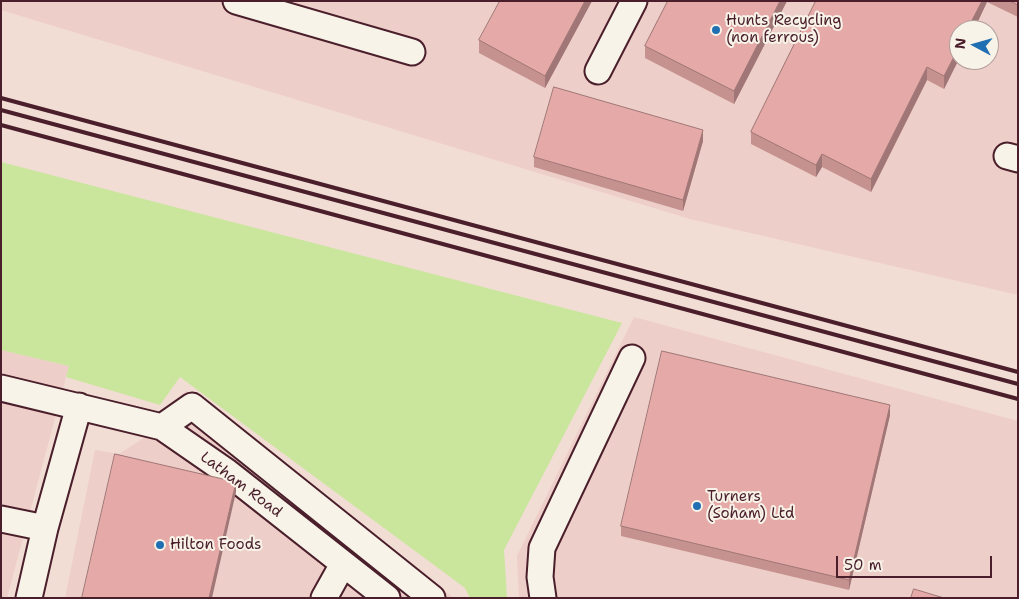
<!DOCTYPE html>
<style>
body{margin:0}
#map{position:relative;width:1019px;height:599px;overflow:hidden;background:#f2ddd5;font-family:"Shantell Sans",sans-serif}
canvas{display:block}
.frame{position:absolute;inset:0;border:2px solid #4a1f2b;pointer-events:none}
.north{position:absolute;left:949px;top:20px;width:50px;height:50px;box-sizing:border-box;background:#f7f3e8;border:1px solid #b29e9c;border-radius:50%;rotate:276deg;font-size:14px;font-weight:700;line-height:20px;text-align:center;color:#4a1f2b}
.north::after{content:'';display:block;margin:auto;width:18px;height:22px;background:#1f6fb2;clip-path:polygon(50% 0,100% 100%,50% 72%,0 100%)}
.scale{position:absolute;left:836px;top:556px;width:156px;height:22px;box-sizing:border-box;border:2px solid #4a1f2b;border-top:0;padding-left:6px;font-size:15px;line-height:18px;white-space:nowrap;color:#4a1f2b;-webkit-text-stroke:4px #f7f3e8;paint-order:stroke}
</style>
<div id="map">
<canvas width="1019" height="599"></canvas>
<div class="frame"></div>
<div class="north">N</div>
<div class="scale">50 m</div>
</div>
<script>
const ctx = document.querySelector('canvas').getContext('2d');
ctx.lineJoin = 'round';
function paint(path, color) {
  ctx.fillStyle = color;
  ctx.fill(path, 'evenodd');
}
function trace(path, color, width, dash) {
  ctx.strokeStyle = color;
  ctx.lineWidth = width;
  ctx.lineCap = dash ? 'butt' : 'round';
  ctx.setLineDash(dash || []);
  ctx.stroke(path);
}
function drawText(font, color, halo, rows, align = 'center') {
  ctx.font = font + ' "Shantell Sans",sans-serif';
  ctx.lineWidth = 4;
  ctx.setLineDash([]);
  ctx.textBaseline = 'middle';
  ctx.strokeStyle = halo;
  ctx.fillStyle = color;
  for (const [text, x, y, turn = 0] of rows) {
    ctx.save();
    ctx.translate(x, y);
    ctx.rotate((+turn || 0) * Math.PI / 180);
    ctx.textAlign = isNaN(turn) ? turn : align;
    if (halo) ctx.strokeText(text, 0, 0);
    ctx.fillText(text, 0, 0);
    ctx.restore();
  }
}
const built = new Path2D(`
 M1,1H1018V295L690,219L1,10ZM959,30H989V60H959Z
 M634,317L1018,421V598H519L517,556Z
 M1,350L69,366L7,598H1Z
 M186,391L454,598H65L95,450L119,454L173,419Z`);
const green = new Path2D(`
 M1,162L622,323L504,550L507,598H470L465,588L180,377L160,405L66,377L69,366L1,350Z`);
const minor = new Path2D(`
 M236,1L412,52
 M598,71L634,1
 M1007,156L1018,159
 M1,388L162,427L227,472L387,598
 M162,427L192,406L432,598
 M1,519L45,528
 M29,598L45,528L79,406
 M324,598L343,564
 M543,598L540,577L542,548L632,358`);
const rail = new Path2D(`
 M1,98L1018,372
 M1,110L1018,384
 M1,125L1018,399`);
const wall = new Path2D(`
 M592,1L545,88L479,53V40Z
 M668,1H787L734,104L645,58V46Z
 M816,1H1018V17L987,2L944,89L927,80L871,192L822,167L816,177L751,144V132Z
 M703,141L683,211L534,167V157Z
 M890,415L849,590L621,536V526Z`);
const shadedWall = new Path2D(`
 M585,1H592L545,88V76Z
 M780,1H787L734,104V91Z
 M982,1H987V2L974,30H967Z
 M959,47V59L944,89V76Z
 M927,67V80L871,192V179Z
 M703,130V141L683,211V200Z
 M822,154V167L816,177V165Z
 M890,405V415L849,590V580Z
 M236,482V492L212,598H209Z`);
const building = new Path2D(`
 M500,1H585L545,76L479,40Z
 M668,1H780L734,91L645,46Z
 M816,1H982L967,30H959V47L944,76L927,67L871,179L822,154L816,165L751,132Z
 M1011,1H1018V5Z
 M554,87L703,130L683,200L534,157Z
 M662,351L890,405L849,580L621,526Z
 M115,454L236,482L209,598H82Z
 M914,589L944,598H911Z`);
const markers = [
 [716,30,5,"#1f6fb2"],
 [697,506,5,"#1f6fb2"],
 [160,545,5,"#1f6fb2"]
];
const poiNames = [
 ["Hunts Recycling",726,21],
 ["(non ferrous)",726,38],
 ["Turners",707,497],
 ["(Soham) Ltd",707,514],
 ["Hilton Foods",170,545]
];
const streetNames = [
 ["Latham Road",241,485,37]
];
paint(built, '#eecec8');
paint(green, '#cae59c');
trace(minor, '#4a1f2b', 29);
trace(minor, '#f7f3e8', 25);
trace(rail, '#4a1f2b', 4);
paint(wall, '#c59290');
paint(shadedWall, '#a07776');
paint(building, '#e5aaa8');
trace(building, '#a07776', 1);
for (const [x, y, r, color] of markers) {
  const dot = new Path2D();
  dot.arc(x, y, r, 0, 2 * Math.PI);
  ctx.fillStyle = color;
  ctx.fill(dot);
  trace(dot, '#f7f3e8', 2);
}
drawText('15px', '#4a1f2b', '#f7f3e8', poiNames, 'left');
drawText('15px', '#4a1f2b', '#f7f3e8', streetNames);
</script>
